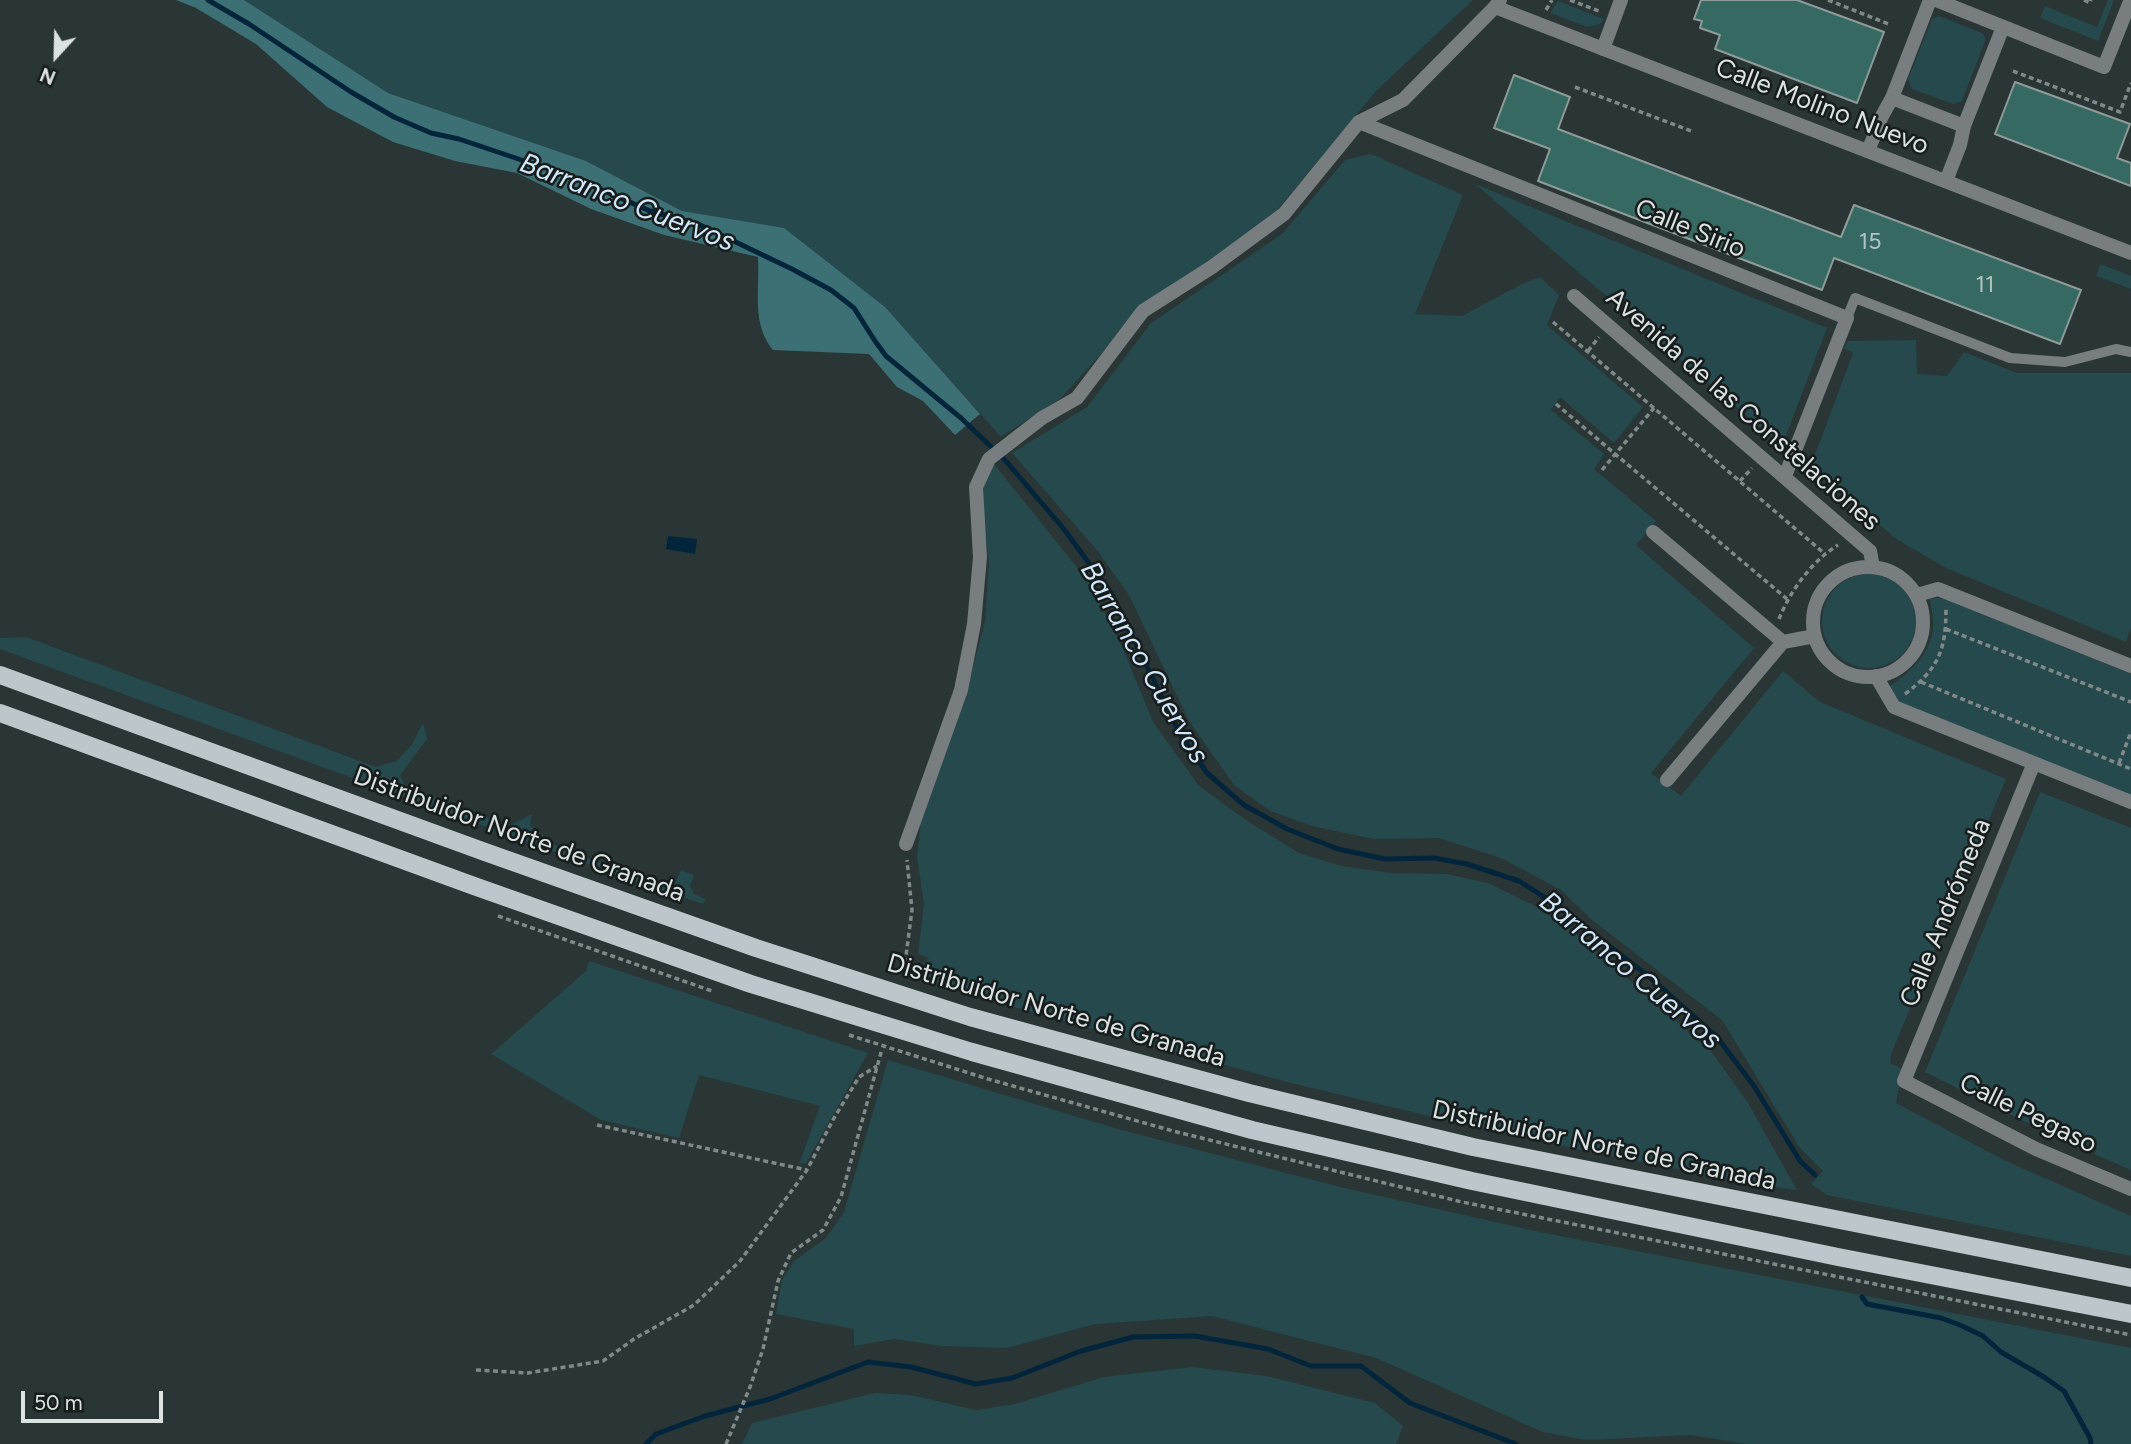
<!DOCTYPE html>
<meta charset="utf-8">
<style>
body{margin:0}
#map{position:relative;width:2131px;height:1444px;overflow:hidden;background:#2a3536;font-family:Figtree,sans-serif}
canvas{display:block}
.north{position:absolute;left:21px;top:21px;width:70px;height:70px;-webkit-text-stroke:5px #171c1c;paint-order:stroke;rotate:202deg;font-size:19px;font-weight:700;line-height:28px;text-align:center;color:#dbe2e2}
.north::after{content:'';display:block;margin:auto;width:24px;height:32px;background:#dbe2e2;clip-path:polygon(50% 0,100% 100%,50% 72%,0 100%)}
.scale{position:absolute;left:21px;top:1391px;width:142px;height:32px;box-sizing:border-box;border:4px solid #dbe2e2;border-top:0;padding-left:9px;font-size:21px;line-height:24px;white-space:nowrap;color:#dbe2e2;-webkit-text-stroke:5px #171c1c;paint-order:stroke}
</style>
<div id="map">
<canvas width="2131" height="1444"></canvas>
<div class="north">N</div>
<div class="scale">50 m</div>
</div>
<script>
const ctx = document.querySelector('canvas').getContext('2d');
ctx.lineJoin = 'round';
function paint(path, color) {
  ctx.fillStyle = color;
  ctx.fill(path, 'evenodd');
}
function trace(path, color, width, dash) {
  ctx.strokeStyle = color;
  ctx.lineWidth = width;
  ctx.lineCap = dash ? 'butt' : 'round';
  ctx.setLineDash(dash || []);
  ctx.stroke(path);
}
function drawText(font, color, halo, rows, align = 'center') {
  ctx.font = font + ' Figtree,sans-serif';
  ctx.lineWidth = 5;
  ctx.setLineDash([]);
  ctx.textBaseline = 'middle';
  ctx.strokeStyle = halo;
  ctx.fillStyle = color;
  for (const [text, x, y, turn = 0] of rows) {
    ctx.save();
    ctx.translate(x, y);
    ctx.rotate((+turn || 0) * Math.PI / 180);
    ctx.textAlign = isNaN(turn) ? turn : align;
    if (halo) ctx.strokeText(text, 0, 0);
    ctx.fillText(text, 0, 0);
    ctx.restore();
  }
}
const green = new Path2D(`
 M244,0H1473L1377,90L1269,220L1129,323L1061,398L1001,437L885,307L784,229L682,211L586,161L388,93Z
 M2108,0H2114L2098,41L2040,18L2045,6L2097,27Z
 M1558,1L1604,19L1600,24L1587,27L1550,13Z
 M1939,16L1982,33L1985,37V41L1962,101L1953,104L1912,89L1908,79L1932,19Z
 M1371,154L1463,195L1415,314L1462,316L1520,285L1540,277L1559,295L1547,325L1643,407L1614,443L1560,397L1551,410L1604,454L1594,469L1656,521L1636,545L1754,648L1651,773L1681,796L1783,671L1820,702L2006,779L1891,1054L1890,1063L1902,1069L1896,1103L2006,1161L2131,1216V1256L1827,1195L1811,1184L1823,1171L1800,1148L1722,1020L1592,920L1561,890L1501,858L1439,838L1373,839L1312,826L1270,811L1234,785L1189,721L1129,595L1096,549L1012,453L1087,407L1151,323L1282,234L1345,160Z
 M1475,184L1827,328L1782,446Z
 M2100,264L2131,276V289L2096,276Z
 M1916,340L1917,374L1947,376L1964,352L2017,373H2131V627L2126,642L1946,568L1898,540L1810,468L1853,353L1844,348L1848,341Z
 M994,464L1091,585L1124,651L1153,722L1199,786L1249,822L1299,853L1342,866L1390,873L1447,874L1488,883L1533,905L1579,936L1711,1051L1748,1103L1797,1190L1764,1186L1596,1153L1458,1123L1287,1082L988,1000L911,975L929,958L918,954L924,904L917,857L921,820L968,685L985,622L989,562L982,503L984,485Z
 M1822 621a47 47 0 1 1 94 0a47 47 0 1 1-94 0Z
 M1943,597L2131,674V796L1898,704L1890,686C1911,671 1930,655 1933,628C1934,619 1931,608 1930,599Z
 M26,637L376,767L397,761L412,744L423,723L427,739L400,775L405,785L509,826L532,814L530,825L559,848L667,886L675,883L681,870L694,875L690,886L694,894L706,899L703,904L634,881L0,649V638Z
 M2040,792L2131,828V1170L2094,1154L2097,1148L2082,1141L2078,1148L1925,1072Z
 M589,961L868,1053L806,1163L799,1164L820,1106L699,1075L679,1138L601,1120L491,1054L586,971Z
 M888,1060L1118,1129L1340,1187L1535,1231L2131,1348V1444H1747L1692,1435L1586,1440L1543,1432L1376,1358L1212,1316L1095,1324L1007,1348L942,1346L894,1339L854,1346V1329L776,1314L782,1280L794,1261L826,1238L844,1212Z
 M1192,1367L1267,1376L1375,1403L1403,1426L1396,1444H742L752,1423L875,1393L911,1395L976,1410L1015,1404L1104,1377Z`);
const forest = new Path2D(`
 M176,0H244L388,93L586,161L682,211L784,228L885,307L980,414L955,435L923,401L897,387L869,354L773,350C751,323 760,291 758,257L664,235L591,209L517,173L455,161L393,142L327,107L256,44L196,8Z`);
const water = new Path2D(`
 M668,536L697,539L695,554L666,549Z`);
const stream = new Path2D(`
 M208,0L249,24L351,92L394,117L431,133L459,139L575,178L650,211L698,224L792,269L831,290L854,308L875,341L886,356L961,418L1005,460L1063,528L1111,593L1181,736L1207,773L1244,805L1287,829L1338,849L1385,859L1434,858L1467,864L1519,881L1552,902L1652,979L1717,1037L1754,1086L1800,1161L1815,1175
 M1862,1297L1867,1304L1941,1318L1960,1325L1983,1336L2001,1352L2044,1377L2064,1391L2090,1438L2091,1444
 M646,1444L656,1434L705,1416L770,1399L868,1362L911,1367L976,1384L1012,1378L1081,1351L1133,1337L1195,1336L1268,1349L1311,1366H1361L1410,1403L1516,1444`);
const building = new Path2D(`
 M1701,0H1797L1884,32L1857,103L1715,49L1720,35L1700,28L1702,21L1694,19Z
 M1514,75L1570,97L1558,129L1786,216L1841,237L1854,205L2081,290L2060,344L1834,258L1822,290L1538,181L1550,149L1494,128Z
 M2015,82L2130,124L2117,158L2131,163V186L1995,134Z`);
const path = new Path2D(`
 M1570,0L1599,11
 M1828,0L1891,25
 M2084,0L2090,3L2091,0
 M1546,10L1552,0
 M2013,71L2120,112L2131,83
 M1575,87L1694,132
 M1553,322L1825,554
 M1588,351L1599,337
 M1556,404L1787,599
 M1602,470L1654,408
 M1740,481L1752,468
 M1779,619C1790,591 1812,561 1838,545
 M1946,629L2131,702
 M1921,682L2131,769
 M1905,694C1938,669 1946,651 1946,609
 M2119,763L2131,732
 M498,916L712,991
 M905,963L912,910L907,860
 M849,1035L988,1079L1173,1131L1462,1202L2131,1335
 M597,1125L807,1170
 M476,1370L528,1373L603,1361L634,1339L694,1305L740,1261L807,1170L834,1118L859,1077L877,1066
 M726,1444L750,1387L763,1349L778,1281L791,1253L823,1230L841,1197L882,1049`);
const service = new Path2D(`
 M1847,318L1855,298L2010,358L2065,362L2116,349L2131,352`);
const minor = new Path2D(`
 M1936,0L2104,67L2129,4
 M1603,49L1621,0
 M1892,98L1964,126
 M1359,122L1847,318L1785,476
 M1868,151L1882,116L1892,98L1930,0
 M1946,181L1960,145L1964,126L2003,27
 M1574,296L1870,551L1873,567
 M1653,532L1783,642L1815,636
 M1813 622a55 55 0 1 1 110 0a55 55 0 1 1-110 0Z
 M1917,595L1938,589L2131,666
 M1876,676L1894,707L2131,802
 M2034,763L1904,1081L2036,1149L2131,1189
 M1667,780L1783,642
 M906,844L961,690L974,624L980,557L976,487L989,459L1042,418L1077,398L1143,311L1212,267L1284,214L1359,122L1403,100L1495,7`);
const tertiary = new Path2D(`
 M1500,0L1495,7L2131,253`);
const primary = new Path2D(`
 M0,675L485,852L756,948L970,1017L1249,1093L1473,1147L2131,1278
 M0,713L474,886L751,984L972,1052L1252,1130L1472,1181L1838,1257L2131,1314`);
const numberNames = [
 ["15",1870,242],
 ["11",1985,285]
];
const streetNames = [
 ["Calle Molino Nuevo",1822,107,21],
 ["Calle Sirio",1690,229,22],
 ["Avenida de las Constelaciones",1743,410,41],
 ["Distribuidor Norte de Granada",519,835,20],
 ["Calle Andrómeda",1946,913,-68],
 ["Distribuidor Norte de Granada",1056,1011,16],
 ["Calle Pegaso",2028,1114,26],
 ["Distribuidor Norte de Granada",1604,1146,12]
];
const waterNames = [
 ["Barranco Cuervos",627,203,21],
 ["Barranco Cuervos",1144,663,60],
 ["Barranco Cuervos",1630,971,40]
];
paint(green, '#25494d');
paint(forest, '#3d7075');
paint(water, '#03253b');
trace(stream, '#03253b', 5);
paint(building, '#376963');
trace(building, '#8e9b99', 2);
trace(path, '#808989', 3.5, [5, 3.5]);
trace(service, '#787d7f', 10);
trace(minor, '#787d7f', 14);
trace(tertiary, '#787d7f', 14);
trace(primary, '#bdc7cb', 18);
drawText('23px', '#b2c4c2', null, numberNames);
drawText('26px', '#dbe2e2', '#171c1c', streetNames);
drawText('italic 28px', '#d1e8fa', '#171c1c', waterNames);
</script>
